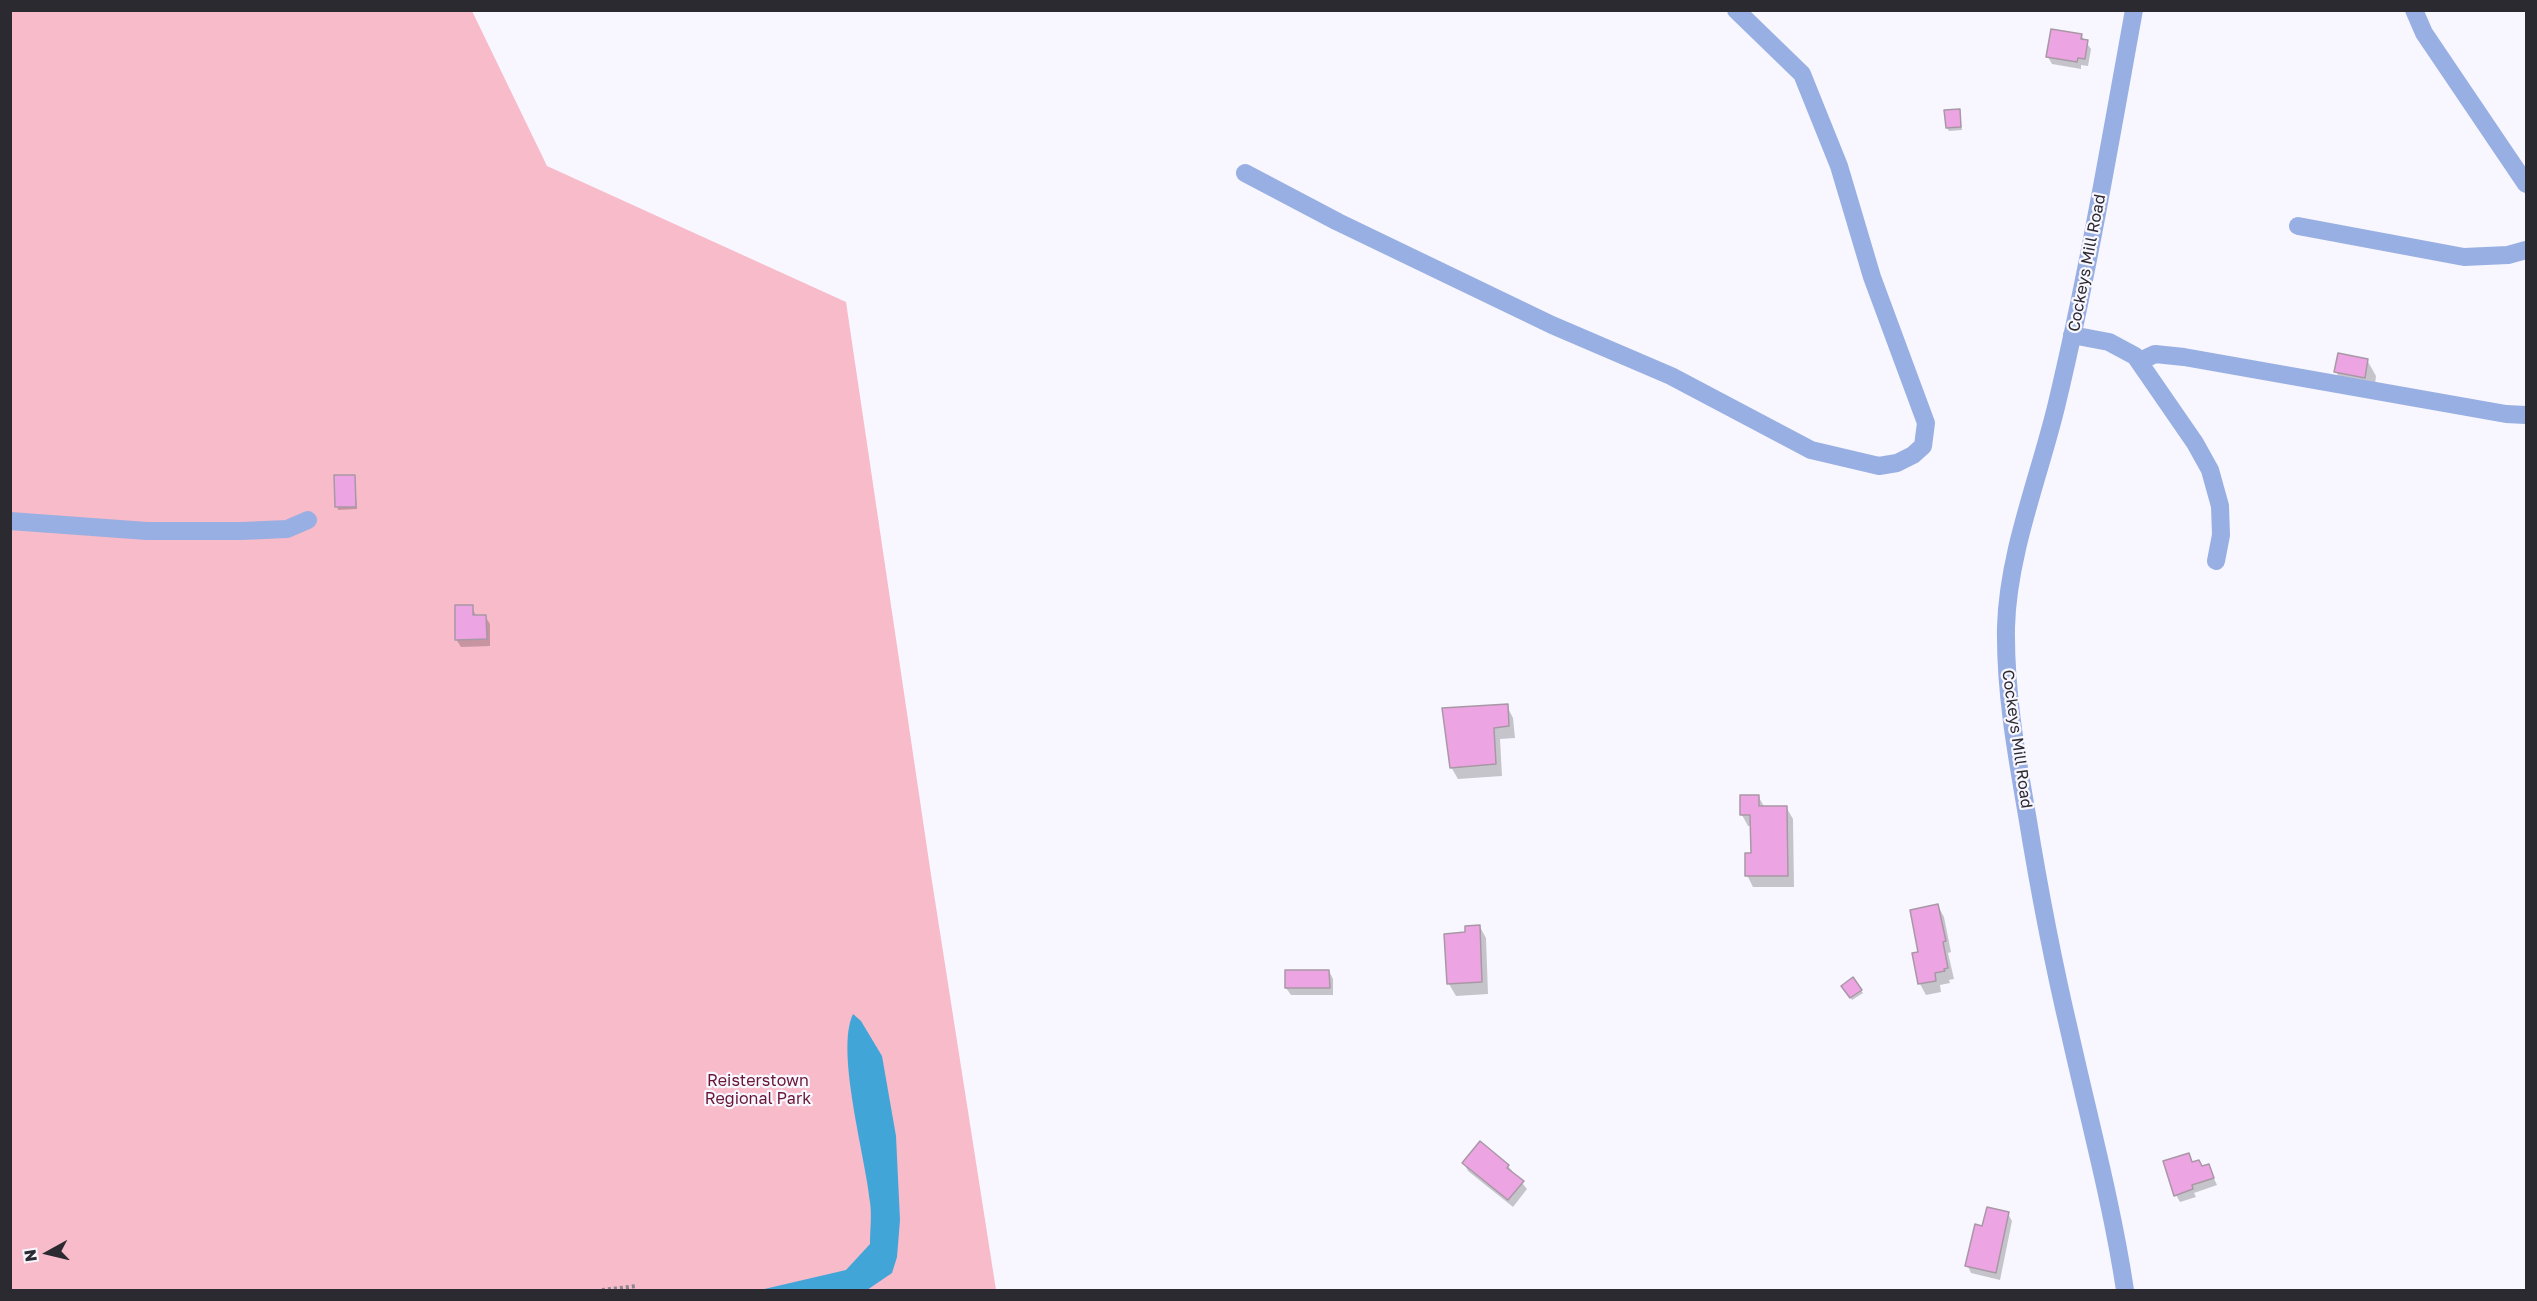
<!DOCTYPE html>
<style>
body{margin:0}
#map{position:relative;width:2537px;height:1301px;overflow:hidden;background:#f8f6fe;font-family:"Golos Text",sans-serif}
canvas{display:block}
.frame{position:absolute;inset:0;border:12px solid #2c2a31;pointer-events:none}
.north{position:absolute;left:18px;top:1223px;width:60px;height:60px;-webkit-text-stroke:4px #f8f6fe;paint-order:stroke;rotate:262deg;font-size:16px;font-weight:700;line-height:24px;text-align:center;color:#2c2a31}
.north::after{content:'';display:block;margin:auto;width:21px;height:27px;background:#2c2a31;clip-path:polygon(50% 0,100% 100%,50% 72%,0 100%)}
</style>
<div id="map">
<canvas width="2537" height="1301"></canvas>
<div class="frame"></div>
<div class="north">N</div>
</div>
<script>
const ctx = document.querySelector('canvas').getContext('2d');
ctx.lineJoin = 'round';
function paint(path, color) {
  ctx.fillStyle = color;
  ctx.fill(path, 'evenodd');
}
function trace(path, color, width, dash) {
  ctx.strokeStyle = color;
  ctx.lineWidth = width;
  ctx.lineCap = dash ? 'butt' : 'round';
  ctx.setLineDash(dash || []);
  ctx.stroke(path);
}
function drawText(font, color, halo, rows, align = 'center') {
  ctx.font = font + ' "Golos Text",sans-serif';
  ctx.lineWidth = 4.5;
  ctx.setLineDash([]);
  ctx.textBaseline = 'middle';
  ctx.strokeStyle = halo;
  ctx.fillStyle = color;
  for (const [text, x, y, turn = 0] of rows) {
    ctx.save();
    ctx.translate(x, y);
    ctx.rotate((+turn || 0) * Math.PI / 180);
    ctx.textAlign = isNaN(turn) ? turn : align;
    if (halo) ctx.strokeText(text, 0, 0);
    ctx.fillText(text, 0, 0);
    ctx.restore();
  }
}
const green = new Path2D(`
 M10,11H472L547,166L846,302L931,875L996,1290H11Z`);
const water = new Path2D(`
 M853,1014L861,1021L882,1056L896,1136L900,1220L897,1257L892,1273L867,1290H760L846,1270L870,1244C870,1230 872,1216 870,1202C866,1158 835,1051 853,1014Z`);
const shadow = new Path2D(`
 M2081,35L2091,49L2088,66L2081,65V69L2052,64L2048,57Z
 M1959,110L1962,130L1949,131L1947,128Z
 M2367,360L2376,376L2374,393L2345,387L2336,372Z
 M354,476L357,509L338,510L335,477Z
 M472,607L476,616H485L490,624V646L461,647L456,639Z
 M1507,706L1513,718L1515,738L1500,739L1502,776L1458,779L1451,767Z
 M1758,796L1765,808L1786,807L1793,819L1794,887H1753L1747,875L1752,855V826H1748L1742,815Z
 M1938,906L1944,917L1951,952L1948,953L1954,979L1949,980L1950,983L1940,985L1941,992L1926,995L1920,984L1914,954L1920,953Z
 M1480,927L1486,938L1488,994L1456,996L1449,984L1446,935L1467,934Z
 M1329,971L1333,979V995H1291L1286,988Z
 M1853,979L1863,993L1852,1000L1843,986Z
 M2188,1154L2193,1163L2202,1168L2208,1166L2217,1185L2194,1193L2196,1197L2180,1202L2176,1195Z
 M1464,1163L1508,1166L1527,1189L1513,1207L1468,1171Z
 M2008,1214L2012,1221L2000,1280L1971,1273L1967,1265L1983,1227Z`);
const building = new Path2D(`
 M2051,29L2082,34L2081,39L2088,40L2085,59L2078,58L2077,62L2046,57Z
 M1960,109L1961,127L1946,128L1944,110Z
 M2338,353L2368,359L2365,378L2334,372Z
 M334,475H355L356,507H335Z
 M455,605H473V615H486L487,639L455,640Z
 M1508,704L1509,726L1494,728L1496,764L1450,768L1442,708Z
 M1740,795H1759V806H1787L1788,876H1745V853H1751L1750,815H1740Z
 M1938,904L1946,941L1943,942L1948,968L1944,969L1945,971L1935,973L1936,981L1918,984L1912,953L1918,952L1910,910Z
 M1480,925L1482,982L1447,984L1444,934L1465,932V926Z
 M1285,970H1329L1330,988H1285Z
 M1853,977L1862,990L1850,998L1841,986Z
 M1480,1141L1509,1165L1507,1168L1524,1181L1508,1200L1462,1163Z
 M2189,1153L2192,1162L2199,1160L2202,1166L2209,1164L2214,1178L2192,1185L2193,1189L2174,1196L2163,1161Z
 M1987,1207L2009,1212L1996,1273L1965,1266L1975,1224L1982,1226Z`);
const path = new Path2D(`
 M602,1290L637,1286`);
const minor = new Path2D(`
 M2414,10L2424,33L2526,184
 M1245,173L1338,222L1552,325L1671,376L1811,450L1879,466L1897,463L1913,455L1923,446L1926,423L1872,277L1839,166L1802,74L1736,10
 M2298,226L2464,257L2508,255L2526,250
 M2072,335L2109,342L2135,356L2195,443L2210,470L2220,506L2221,535L2216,561
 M2140,361L2155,354L2184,357L2506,414L2526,415
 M10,521L147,531H242L287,529L308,520
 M2125,1290C2112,1204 2089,1119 2070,1034C2053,962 2039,889 2027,815C2016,752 2005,691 2006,627C2008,552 2040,475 2057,403C2088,273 2110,142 2134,10`);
const streetNames = [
 ["Cockeys Mill Road",2087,263,-79],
 ["Cockeys Mill Road",2017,739,82]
];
const parkNames = [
 ["Reisterstown",758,1081],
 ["Regional Park",758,1099]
];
paint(green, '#f8bbc9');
paint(water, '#41a6d7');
paint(shadow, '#0003');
paint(building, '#eda4e3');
trace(building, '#a898a5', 1.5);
trace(path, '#89878e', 4, [3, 3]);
trace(minor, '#98afe3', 18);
drawText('16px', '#2c2a31', '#f8f6fe', streetNames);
drawText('16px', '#691634', '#f8f6fe', parkNames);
</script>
